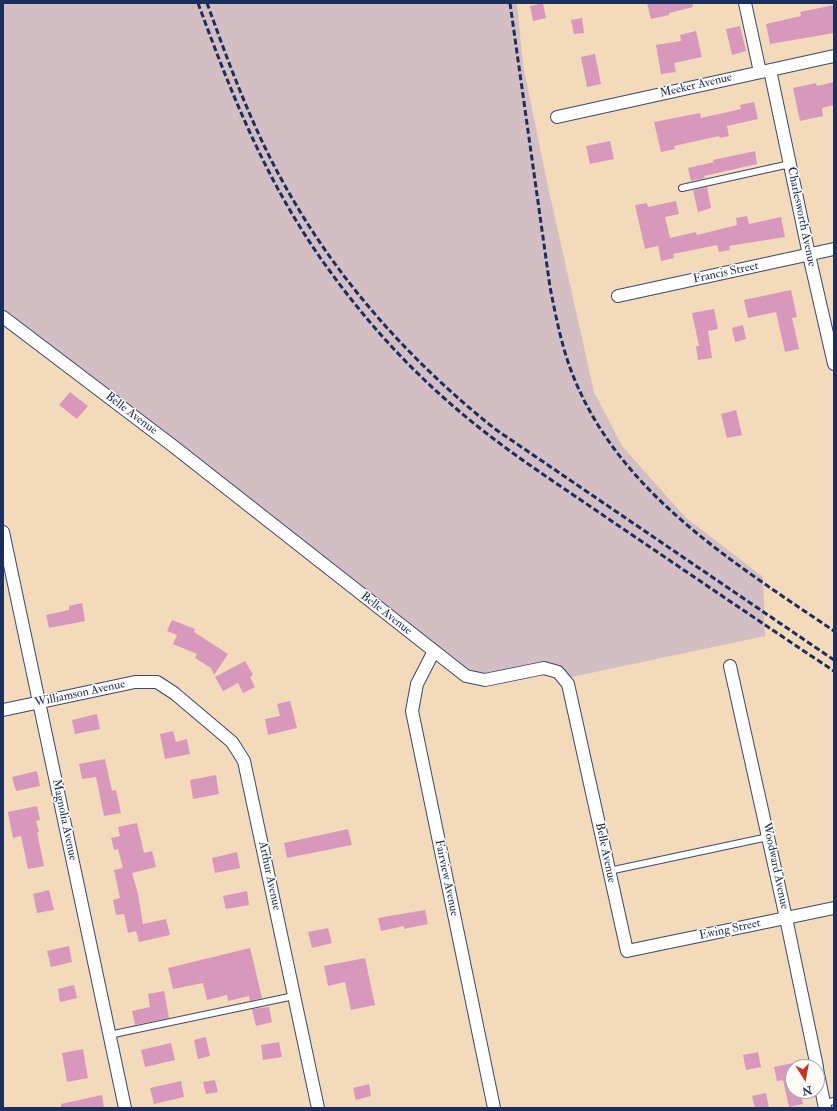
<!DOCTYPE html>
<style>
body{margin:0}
#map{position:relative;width:837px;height:1111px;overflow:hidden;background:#f3dabb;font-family:"IM FELL Double Pica",serif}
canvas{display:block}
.frame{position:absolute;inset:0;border:4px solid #1b2f5e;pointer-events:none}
.north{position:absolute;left:785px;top:1059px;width:40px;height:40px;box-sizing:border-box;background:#fdfcf7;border:1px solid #a3aaba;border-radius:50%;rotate:169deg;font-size:11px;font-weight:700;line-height:16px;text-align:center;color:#1b2f5e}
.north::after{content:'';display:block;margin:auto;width:14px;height:18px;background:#c8321e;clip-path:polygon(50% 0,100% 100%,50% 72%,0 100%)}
</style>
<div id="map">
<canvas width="837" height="1111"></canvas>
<div class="frame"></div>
<div class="north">N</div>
</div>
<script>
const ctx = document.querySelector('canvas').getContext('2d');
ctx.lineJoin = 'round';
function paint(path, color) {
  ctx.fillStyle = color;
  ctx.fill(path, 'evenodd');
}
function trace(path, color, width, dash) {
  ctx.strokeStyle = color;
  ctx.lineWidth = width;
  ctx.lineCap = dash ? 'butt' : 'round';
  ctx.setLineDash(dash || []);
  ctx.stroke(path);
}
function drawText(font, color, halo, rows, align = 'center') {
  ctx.font = font + ' "IM FELL Double Pica",serif';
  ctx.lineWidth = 3;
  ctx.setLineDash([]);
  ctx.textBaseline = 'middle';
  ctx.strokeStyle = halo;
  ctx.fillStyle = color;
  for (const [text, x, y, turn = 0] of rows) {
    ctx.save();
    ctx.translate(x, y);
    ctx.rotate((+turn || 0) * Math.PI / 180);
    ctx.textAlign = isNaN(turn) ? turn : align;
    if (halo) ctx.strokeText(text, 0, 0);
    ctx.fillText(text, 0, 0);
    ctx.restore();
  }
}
const industrial = new Path2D(`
 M3,3H517L523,65L547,182L594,392L622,446L685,517L763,577L765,636L567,678L560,670L484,677L467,672L3,313Z`);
const building = new Path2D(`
 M543,3L546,18L533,21L530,6Z
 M647,3H692L693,7L669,13V15L651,19Z
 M834,5V33L770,44L766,24L801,16L800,12Z
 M582,18L584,33L574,34L571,20Z
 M740,26L746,51L732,55L726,29Z
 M696,31L702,57L674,63L676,72L661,74L656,45L681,41L680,35Z
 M595,54L601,84L587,87L581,57Z
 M834,82V105L822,108L823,116L800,121L793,88L816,83L817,86Z
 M754,102L758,119L727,126L729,136L720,138L719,136L674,146L675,149L661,152L654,122L700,113L701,118L741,109L740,105Z
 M610,141L614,159L590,164L586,146Z
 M755,151L757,164L704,176L705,178L691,181L688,168L714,162L713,160Z
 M707,187L711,208L698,212L693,190Z
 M676,201L679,214L665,217L670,238L696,232L697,235L737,225L736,218L747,216L749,224L781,217L785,237L729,246L730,250L719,252L717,245L673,254L674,258L661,261L658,246L645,249L635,205L647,203L648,207Z
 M791,290L797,317L792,318L799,349L785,352L776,312L748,318L744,300Z
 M714,309L718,329L708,331L712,358L698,360L696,346H699L692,313Z
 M743,325L746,339L735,342L732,328Z
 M70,392L88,406L77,419L59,405Z
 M736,410L742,435L727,438L721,414Z
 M82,603L85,621L49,628L46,615L69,610V606Z
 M172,620L195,629L194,632L228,654L214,675L211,668L195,658L197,654L173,644L177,635L167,631Z
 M245,661L253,675L250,677L255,687L243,693L238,683L223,691L215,677Z
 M290,701L297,728L268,735L265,719L280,716L277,704Z
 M97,714L100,729L75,734L72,720Z
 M173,731L176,742L187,739L190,754L165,759L160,734Z
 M105,759L112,791L116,790L121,813L104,816L96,777L82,779L79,764Z
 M37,771L40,786L16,791L12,777Z
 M216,775L219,794L193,799L190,780Z
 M37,806L40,820L36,821L39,832H37L44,866L28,869L21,836L13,838L8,812Z
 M137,823L144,853L152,851L156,867L132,873L138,894L143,924L166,919L170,935L139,942L136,931L128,933L124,914L116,915L113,900L120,898L114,870L123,868L118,849L114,850L111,838L120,836L118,827Z
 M348,829L352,845L287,858L284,843Z
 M237,852L240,868L215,873L212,858Z
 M49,890L54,910L37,913L33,894Z
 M247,891L249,905L226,909L223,896Z
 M425,910L428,924L404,929V926L381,931L378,918Z
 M328,928L332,943L312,948L308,932Z
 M69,946L72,962L51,967L47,951Z
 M250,948L262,998L250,1001L249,996L228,1001L227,995L207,1000L203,983L173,989L168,968Z
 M365,958L375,1005L351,1010L345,982L328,986L324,966Z
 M74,985L77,998L60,1002L58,989Z
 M164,991L169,1018L135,1025L132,1011L150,1007L148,994Z
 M269,1007L272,1022L256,1026L252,1009Z
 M206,1037L210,1056L198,1059L194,1040Z
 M279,1042L282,1057L263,1060L261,1045Z
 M171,1043L175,1060L145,1067L141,1050Z
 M83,1049L88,1078L67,1082L62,1053Z
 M758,1052L761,1067L746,1070L743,1055Z
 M793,1063V1091H800L803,1104L789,1107L783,1080L777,1081L774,1067Z
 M215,1080L218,1092L206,1094L203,1082Z
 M181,1081L184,1097L154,1104L150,1088Z
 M369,1084L371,1096L356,1100L353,1088Z
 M766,1093L769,1108H755L752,1096Z
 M102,1095L104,1108H61V1104Z`);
const service = new Path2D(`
 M682,188L790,164
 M609,871L768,837
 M109,1035L294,996
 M824,1103L834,1101`);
const minor = new Path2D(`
 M745,3L760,72
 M770,70L809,255L834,364
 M557,117L834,56
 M618,296L834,249
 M3,317L173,446L466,676L485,680L544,668L558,672L568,684L627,951L834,908
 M3,532L125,1108
 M434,651L417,684L412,711L494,1108
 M730,666L786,918L817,1067
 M3,710L135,682H157L174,693L232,742L244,761L318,1108
 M817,1069L825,1108`);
const rail = new Path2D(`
 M198,3C232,96 267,183 324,263C363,318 408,368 459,411C507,452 561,486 613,522C687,572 760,622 834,671
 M207,3C229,64 252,127 284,184C337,280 410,361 495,429L834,660
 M510,3L550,287C556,317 562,349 574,378C621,494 734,563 834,631`);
const streetNames = [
 ["Meeker Avenue",696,86,-13],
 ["Charlesworth Avenue",801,217,78],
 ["Francis Street",726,273,-12],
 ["Belle Avenue",131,414,37],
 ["Belle Avenue",386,614,38],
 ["Williamson Avenue",80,694,-12],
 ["Magnolia Avenue",64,820,78],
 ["Belle Avenue",605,853,78],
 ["Woodward Avenue",775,866,78],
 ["Arthur Avenue",269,876,78],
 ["Fairview Avenue",446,878,78],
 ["Ewing Street",730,930,-12]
];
paint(industrial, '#d2bec3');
paint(building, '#d898bc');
trace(service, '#3b496c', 8);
trace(minor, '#3b496c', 14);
trace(service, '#fff', 6);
trace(minor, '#fff', 12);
trace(rail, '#1b2f5e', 3, [6, 3]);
drawText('12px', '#1b2f5e', '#fdfcf7', streetNames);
</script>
